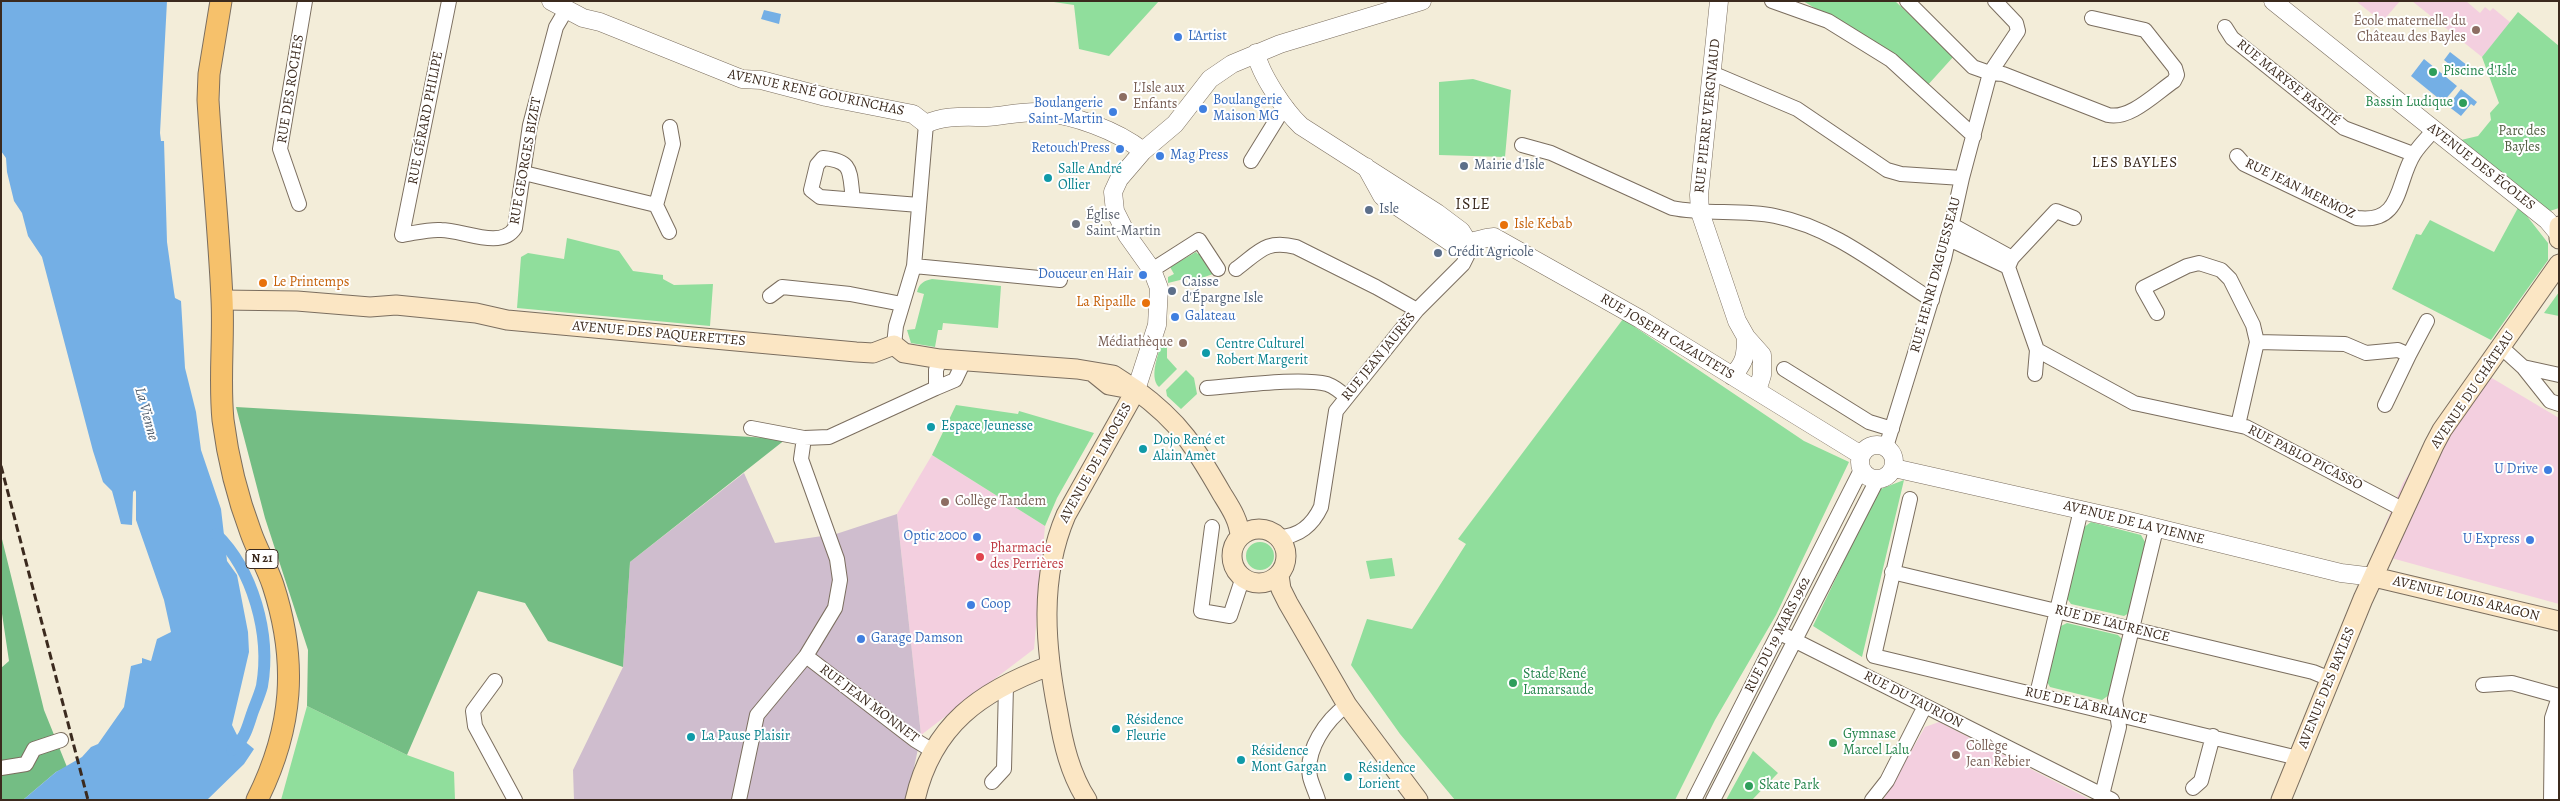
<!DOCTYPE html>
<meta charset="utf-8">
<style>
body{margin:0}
#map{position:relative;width:2560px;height:801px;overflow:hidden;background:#f3edd9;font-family:Alegreya,serif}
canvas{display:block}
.frame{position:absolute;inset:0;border:2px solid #3b2a1e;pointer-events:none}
</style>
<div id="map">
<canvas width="2560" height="801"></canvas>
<div class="frame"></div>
</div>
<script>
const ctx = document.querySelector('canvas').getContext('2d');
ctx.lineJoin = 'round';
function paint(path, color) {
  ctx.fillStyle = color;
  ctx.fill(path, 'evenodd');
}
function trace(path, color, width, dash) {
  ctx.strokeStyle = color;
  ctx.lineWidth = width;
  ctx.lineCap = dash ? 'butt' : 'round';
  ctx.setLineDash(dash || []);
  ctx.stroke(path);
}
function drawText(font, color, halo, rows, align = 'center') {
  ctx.font = font + ' Alegreya,serif';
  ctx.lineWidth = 4;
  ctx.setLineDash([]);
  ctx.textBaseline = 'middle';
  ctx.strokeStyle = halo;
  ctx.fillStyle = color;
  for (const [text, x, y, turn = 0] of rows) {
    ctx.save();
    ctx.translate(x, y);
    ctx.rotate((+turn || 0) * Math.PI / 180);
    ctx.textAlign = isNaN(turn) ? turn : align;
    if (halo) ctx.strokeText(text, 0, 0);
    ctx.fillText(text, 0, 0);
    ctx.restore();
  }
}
const built = new Path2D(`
 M2356,1H2400L2382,22Z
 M2412,1H2466L2480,13L2485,7L2490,11L2493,8L2511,23L2482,57Z
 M2475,368L2559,418V604L2373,553L2403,483Z
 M932,455L1045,526L1034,649L921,735L897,514Z
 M1939,722L2091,800H1883L1925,727Z`);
const industrial = new Path2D(`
 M744,473L775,543L836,534L897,514L921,735L907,800H574L573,770L623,667L630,562Z`);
const green = new Path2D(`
 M1047,1H1159L1109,56L1079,49L1074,5Z
 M1803,1H1895L1954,56L1926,87L1881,48Z
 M2518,12L2559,46V208L2550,211L2461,140L2478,136L2491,120L2490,113L2499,103L2482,57Z
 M1473,79L1511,90L1505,157L1439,155V82Z
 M2519,206L2548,243V260L2491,340L2392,289L2416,234L2421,235L2430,220L2494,252Z
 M567,238L619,251L633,271L663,275V279L674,285L713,284L710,326L517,308L521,257L528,253L564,259Z
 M1196,252L1198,254L1200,253L1213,274L1193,281L1192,277L1168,283V277L1174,274L1170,267Z
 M932,279L1001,286L998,328L943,323L942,330H938L935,347L911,343L907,330L915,329L924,294L917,292C919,283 924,281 932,279Z
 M2559,292V316L2544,313Z
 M1623,319L1804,441L1849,462L1776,615L1715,720L1675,800H1455L1400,734L1351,665L1367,619L1412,629L1466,544L1458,539Z
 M1167,337V358L1177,369L1159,387C1148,377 1160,350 1163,338Z
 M1186,370L1194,378L1197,394L1181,409L1167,396L1166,390Z
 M956,405L1018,414L1019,411L1094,433L1057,498L1045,526L932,455Z
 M1904,480L1862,657L1813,626L1878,490Z
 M2091,522L2141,535L2145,542L2129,613L2124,616L2071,604L2066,597L2083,528Z
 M1246 556a14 14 0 1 1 28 0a14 14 0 1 1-28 0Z
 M1392,558L1395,576L1370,579L1366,561Z
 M2067,623L2118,635L2123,640L2109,695L2102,700L2050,687L2046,680L2059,627Z
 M307,706L407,755L454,772L455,800H281Z
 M1753,751L1778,773L1752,800H1726Z`);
const forest = new Path2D(`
 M236,407L786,439L630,562L623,667L548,641L525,603L478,591L407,755L307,706L308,650L265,518Z
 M1,535L44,710L67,767L56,772L23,800H1V668L9,661L1,607Z`);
const water = new Path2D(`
 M1,1H167L160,133L161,141H164L167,242L174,292L175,298L181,301L185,368L196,412L201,450L221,509L227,561L237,575L248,632L249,652L232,725L237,735L254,749L244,764L207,800H23L56,772L82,757L91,747L98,744L124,707L131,666L142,663V658L151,661L157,639L171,632L164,600L136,520V492L135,490L133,492L132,525L121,524L112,491L103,482L93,451L42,257L28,236L22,213L14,201L7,172L6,158L1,151Z
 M764,10L781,14L779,24L761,19Z
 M2450,52L2472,69L2465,77L2444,60Z
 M2424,59L2457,86L2443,102L2411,76Z
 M2461,89L2477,102L2474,106L2471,104L2461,116L2448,106Z`);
const canal = new Path2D(`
 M216,534C253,570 271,634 262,686C260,694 256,703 253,711C247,728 246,738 232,750`);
const minor = new Path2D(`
 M449,1L402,235C415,233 429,229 441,230C463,230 501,250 515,228L530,125L556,27L566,10
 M1772,1L1828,21L1891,60L1974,136
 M1907,1L1973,67L1990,73L2003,74L2108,115C2130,120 2156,93 2174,81L2177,75L2175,68L2145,30L2092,18
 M2225,27L2232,38L2344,128L2413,154
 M1712,73L1797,109L1887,170L1901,174L1962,178
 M1522,145L1551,153L1672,208C1706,215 1741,209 1775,216C1835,228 1881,268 1932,300
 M2237,156L2244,164L2357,218C2403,224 2396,182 2414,154C2419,146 2427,138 2434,130
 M1251,161L1280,114L1287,108
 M524,173L656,205L669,232
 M853,199C849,172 854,161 823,158L817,165L811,190L820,197L919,205
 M299,204L280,149L305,1
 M656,205L673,144L670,127
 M1952,225L2012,258
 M1949,239L2008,267L2037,350L2134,403L2246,427L2404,510
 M914,266L1060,280
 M2008,267L2012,258L2056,211L2074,218
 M1236,269C1259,252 1266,239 1296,247L1376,287L1417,310
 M1152,270L1199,240L1218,269
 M770,296L782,287L850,294L902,304
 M2157,313L2143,288L2187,266L2199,263L2221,270L2230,279L2253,325L2257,342L2238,425
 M2257,342L2345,344L2366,353L2398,350L2409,355L2385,405
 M894,345L896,326L914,266L926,124
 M2501,347L2523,367
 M2409,355L2427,321
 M940,359L936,370V388L955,380L964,361
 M1784,369L1869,422L1892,429
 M2035,374L2037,350
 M2559,375L2523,367L2550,401L2559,404
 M1207,388C1237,386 1300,377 1327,384C1335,387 1340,391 1346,397
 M751,428L804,438L829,437L936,388
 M1886,447L1944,259L1962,178L1990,73L2018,31L2016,23L1995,1
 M1910,499L1874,656L2298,758
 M1212,527L1201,611L1230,616L1243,577
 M1279,537C1299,537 1313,524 1321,507L1336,411L1417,310L1463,264L1467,256L1469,244
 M1892,572L2313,672L2330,679
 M1780,633L2112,800
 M806,656L915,740L933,751
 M495,681L473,711L475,726L515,800
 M2483,685L2512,683L2559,696
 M2037,694L2081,510
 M1,768L26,764L34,749L61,740
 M992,782L1004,769L1006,685
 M2193,788L2201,781L2213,736
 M2102,795L2119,727L2115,699L2156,529
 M739,800L757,715L806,656L835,608L840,580L837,559L801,459L804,438
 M1318,800C1316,793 1312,785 1310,777C1305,750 1326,720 1347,705
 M1694,800L1861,470
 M1713,800L1877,480
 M1872,800L1887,781L1925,706
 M2551,800L2552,718L2559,697`);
const tertiary = new Path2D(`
 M551,1L583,18L600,22L742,79L761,80L826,97L913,114L926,124C944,115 965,117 986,117C1003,116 1023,111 1040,112C1074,115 1116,130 1143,151
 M1719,1L1699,195L1700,212L1737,321L1746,337L1762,355V375L1757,391
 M2273,1L2547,220L2557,232
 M1256,53C1260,74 1285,111 1301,126L1437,213L1461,231L1469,244
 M1366,167L1382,196L1455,245C1469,244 1480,238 1494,237L1640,319L1861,455
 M1732,376C1745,363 1746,355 1746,337
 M1136,390L1157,325L1159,288L1152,270L1127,235L1115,211L1113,192L1119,179L1143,151L1175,124L1210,79L1232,64L1280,44L1422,1
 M1860 462a17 17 0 1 1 34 0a17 17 0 1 1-34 0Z
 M1894,468L2121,519L2341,573L2374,577`);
const secondary = new Path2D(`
 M2559,226V239
 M222,300L297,301L370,307L396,305L476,313L507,320L856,352L873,353L894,345L904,353L940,359L1077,369L1113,375L1136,390L1109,385L1093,372
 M1232 556a27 27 0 1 1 54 0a27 27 0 1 1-54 0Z
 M1279,575L1281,589L1288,603L1347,705L1418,800
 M2374,577L2559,621
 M915,800C932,725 981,691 1049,666
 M1087,800C1070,774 1063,743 1058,713C1045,647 1039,578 1066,515L1136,390C1181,423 1195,447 1222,494C1230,507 1239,520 1240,536
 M2281,800L2363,599L2434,445L2442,430L2559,264`);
const primary = new Path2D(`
 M221,1L209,74L208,100C212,166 219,232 222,299C224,339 219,380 223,420C228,459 237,496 251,533C257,550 267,567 273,585C298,662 293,728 257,800`);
const rail = new Path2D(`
 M1,466L88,800`);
const markers = [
 [2476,30,5,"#8d6e63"],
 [1178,37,5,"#3f7fe0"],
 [2433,72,5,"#2e9e5b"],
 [1123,97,5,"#8d6e63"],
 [2463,103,5,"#2e9e5b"],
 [1203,109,5,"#3f7fe0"],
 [1113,112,5,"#3f7fe0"],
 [1120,149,5,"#3f7fe0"],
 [1160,156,5,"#3f7fe0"],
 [1464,166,5,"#5c6f8a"],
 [1048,178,5,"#0f9aa8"],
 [1369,210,5,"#5c6f8a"],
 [1076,224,5,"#6b7280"],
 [1504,225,5,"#e8710a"],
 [1438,253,5,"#5c6f8a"],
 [1143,275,5,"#3f7fe0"],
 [263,283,5,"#e8710a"],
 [1172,291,5,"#5c6f8a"],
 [1146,303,5,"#e8710a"],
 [1175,317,5,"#3f7fe0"],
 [1183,343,5,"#8d6e63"],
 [1206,353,5,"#0f9aa8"],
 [931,427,5,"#0f9aa8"],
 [1143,449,5,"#0f9aa8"],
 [2548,470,5,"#3f7fe0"],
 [945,502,5,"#8d6e63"],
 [977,537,5,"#3f7fe0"],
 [2530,540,5,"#3f7fe0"],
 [980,557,5,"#e0444e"],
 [971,605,5,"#3f7fe0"],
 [861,639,5,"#3f7fe0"],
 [1513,683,5,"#2e9e5b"],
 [1116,729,5,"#0f9aa8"],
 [691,737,5,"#0f9aa8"],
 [1833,743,5,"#2e9e5b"],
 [1956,755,5,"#8d6e63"],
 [1241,760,5,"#0f9aa8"],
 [1348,777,5,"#0f9aa8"],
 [1749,786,5,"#2e9e5b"]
];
const shields = [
 [262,559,32]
];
const shieldNames = [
 ["N 21",262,559]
];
const educationNames = [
 ["École maternelle du",2466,22,"right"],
 ["Château des Bayles",2466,38,"right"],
 ["L'Isle aux",1133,89],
 ["Enfants",1133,105],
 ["Médiathèque",1173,343,"right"],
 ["Collège Tandem",955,502],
 ["Collège",1966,747],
 ["Jean Rebier",1966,763]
];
const shopNames = [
 ["L'Artist",1188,37],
 ["Boulangerie",1213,101],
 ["Maison MG",1213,117],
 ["Boulangerie",1103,104,"right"],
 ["Saint-Martin",1103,120,"right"],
 ["Retouch'Press",1110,149,"right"],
 ["Mag Press",1170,156],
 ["Douceur en Hair",1133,275,"right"],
 ["Galateau",1185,317],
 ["U Drive",2538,470,"right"],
 ["Optic 2000",967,537,"right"],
 ["U Express",2520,540,"right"],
 ["Coop",981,605],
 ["Garage Damson",871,639]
];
const leisureNames = [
 ["Piscine d'Isle",2443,72],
 ["Bassin Ludique",2453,103,"right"],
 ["Stade René",1523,675],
 ["Lamarsaude",1523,691],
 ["Gymnase",1843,735],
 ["Marcel Lalu",1843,751],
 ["Skate Park",1759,786]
];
const streetNames = [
 ["RUE MARYSE BASTIÉ",2288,83,39],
 ["RUE DES ROCHES",291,89,-81],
 ["AVENUE RENÉ GOURINCHAS",816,93,12],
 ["RUE PIERRE VERGNIAUD",1708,116,-84],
 ["RUE GÉRARD PHILIPE",426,118,-79],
 ["RUE GEORGES BIZET",526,161,-80],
 ["AVENUE DES ÉCOLES",2481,167,38],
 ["RUE JEAN MERMOZ",2300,189,26],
 ["RUE HENRI D'AGUESSEAU",1936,275,-75],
 ["AVENUE DES PAQUERETTES",659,334,5],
 ["RUE JOSEPH CAZAUTETS",1667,337,31],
 ["RUE JEAN JAURÈS",1379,357,-51],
 ["AVENUE DU CHÂTEAU",2473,390,-56],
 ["RUE PABLO PICASSO",2305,458,27],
 ["AVENUE DE LIMOGES",1096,463,-61],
 ["AVENUE DE LA VIENNE",2134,523,14],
 ["AVENUE LOUIS ARAGON",2466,599,14],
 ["RUE DE L'AURENCE",2112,624,14],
 ["RUE DU 19 MARS 1962",1778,635,-63],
 ["AVENUE DES BAYLES",2327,688,-68],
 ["RUE DU TAURION",1913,700,27],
 ["RUE JEAN MONNET",869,704,37],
 ["RUE DE LA BRIANCE",2086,706,13]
];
const parkNames = [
 ["Parc des",2522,132],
 ["Bayles",2522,148]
];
const serviceNames = [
 ["Mairie d'Isle",1474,166],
 ["Isle",1379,210],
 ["Crédit Agricole",1448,253],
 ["Caisse",1182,283],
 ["d'Épargne Isle",1182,299]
];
const cultureNames = [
 ["Salle André",1058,170],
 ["Ollier",1058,186],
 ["Centre Culturel",1216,345],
 ["Robert Margerit",1216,361],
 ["Espace Jeunesse",941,427],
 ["Dojo René et",1153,441],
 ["Alain Amet",1153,457],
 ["Résidence",1126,721],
 ["Fleurie",1126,737],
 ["La Pause Plaisir",701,737],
 ["Résidence",1251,752],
 ["Mont Gargan",1251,768],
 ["Résidence",1358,769],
 ["Lorient",1358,785]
];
const worshipNames = [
 ["Église",1086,216],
 ["Saint-Martin",1086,232]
];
const foodNames = [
 ["Isle Kebab",1514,225],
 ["Le Printemps",273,283],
 ["La Ripaille",1136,303,"right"]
];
const healthNames = [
 ["Pharmacie",990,549],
 ["des Perrières",990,565]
];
const neighbourhoodNames = [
 ["LES BAYLES",2135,163]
];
const waterNames = [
 ["La Vienne",146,414,75]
];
const quarterNames = [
 ["ISLE",1473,205]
];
paint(built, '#f3cfdf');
paint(industrial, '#cfbdce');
paint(green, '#90de9c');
paint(forest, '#74bd84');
paint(water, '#74afe5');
trace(canal, '#74afe5', 12);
trace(minor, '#7b6e5f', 16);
trace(tertiary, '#7b6e5f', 19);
trace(secondary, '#7b6e5f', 21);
trace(primary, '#7b6e5f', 23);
trace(minor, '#fff', 14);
trace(tertiary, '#fff', 18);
trace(secondary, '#fbe6c4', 19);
trace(primary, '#f6c16b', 21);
trace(rail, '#3b2a1e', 3, [8, 4]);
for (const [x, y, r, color] of markers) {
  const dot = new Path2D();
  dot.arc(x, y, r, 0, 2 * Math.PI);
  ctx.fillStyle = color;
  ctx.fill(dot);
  trace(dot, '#fff', 2);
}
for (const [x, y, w] of shields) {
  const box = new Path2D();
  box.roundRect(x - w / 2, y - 9.5, w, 19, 4);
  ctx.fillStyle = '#fff';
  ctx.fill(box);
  trace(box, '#3b2a1e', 1);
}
drawText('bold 12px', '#3b2a1e', null, shieldNames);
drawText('14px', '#785e54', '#fff', educationNames, 'left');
drawText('14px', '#366cbe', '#fff', shopNames, 'left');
drawText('14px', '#27864d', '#fff', leisureNames, 'left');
drawText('14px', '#3b2a1e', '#fff', streetNames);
drawText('14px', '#546044', '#fff', parkNames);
drawText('14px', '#4e5e75', '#fff', serviceNames, 'left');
drawText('14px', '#0d838f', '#fff', cultureNames, 'left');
drawText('14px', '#5b616d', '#fff', worshipNames, 'left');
drawText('14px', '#c56008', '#fff', foodNames, 'left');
drawText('14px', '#be3a42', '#fff', healthNames, 'left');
ctx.letterSpacing = '1px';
drawText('15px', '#3b2a1e', '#fff', neighbourhoodNames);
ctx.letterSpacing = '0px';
drawText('italic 15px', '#525f6e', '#fff', waterNames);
ctx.letterSpacing = '1px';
drawText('16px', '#3b2a1e', '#fff', quarterNames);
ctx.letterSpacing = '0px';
</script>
